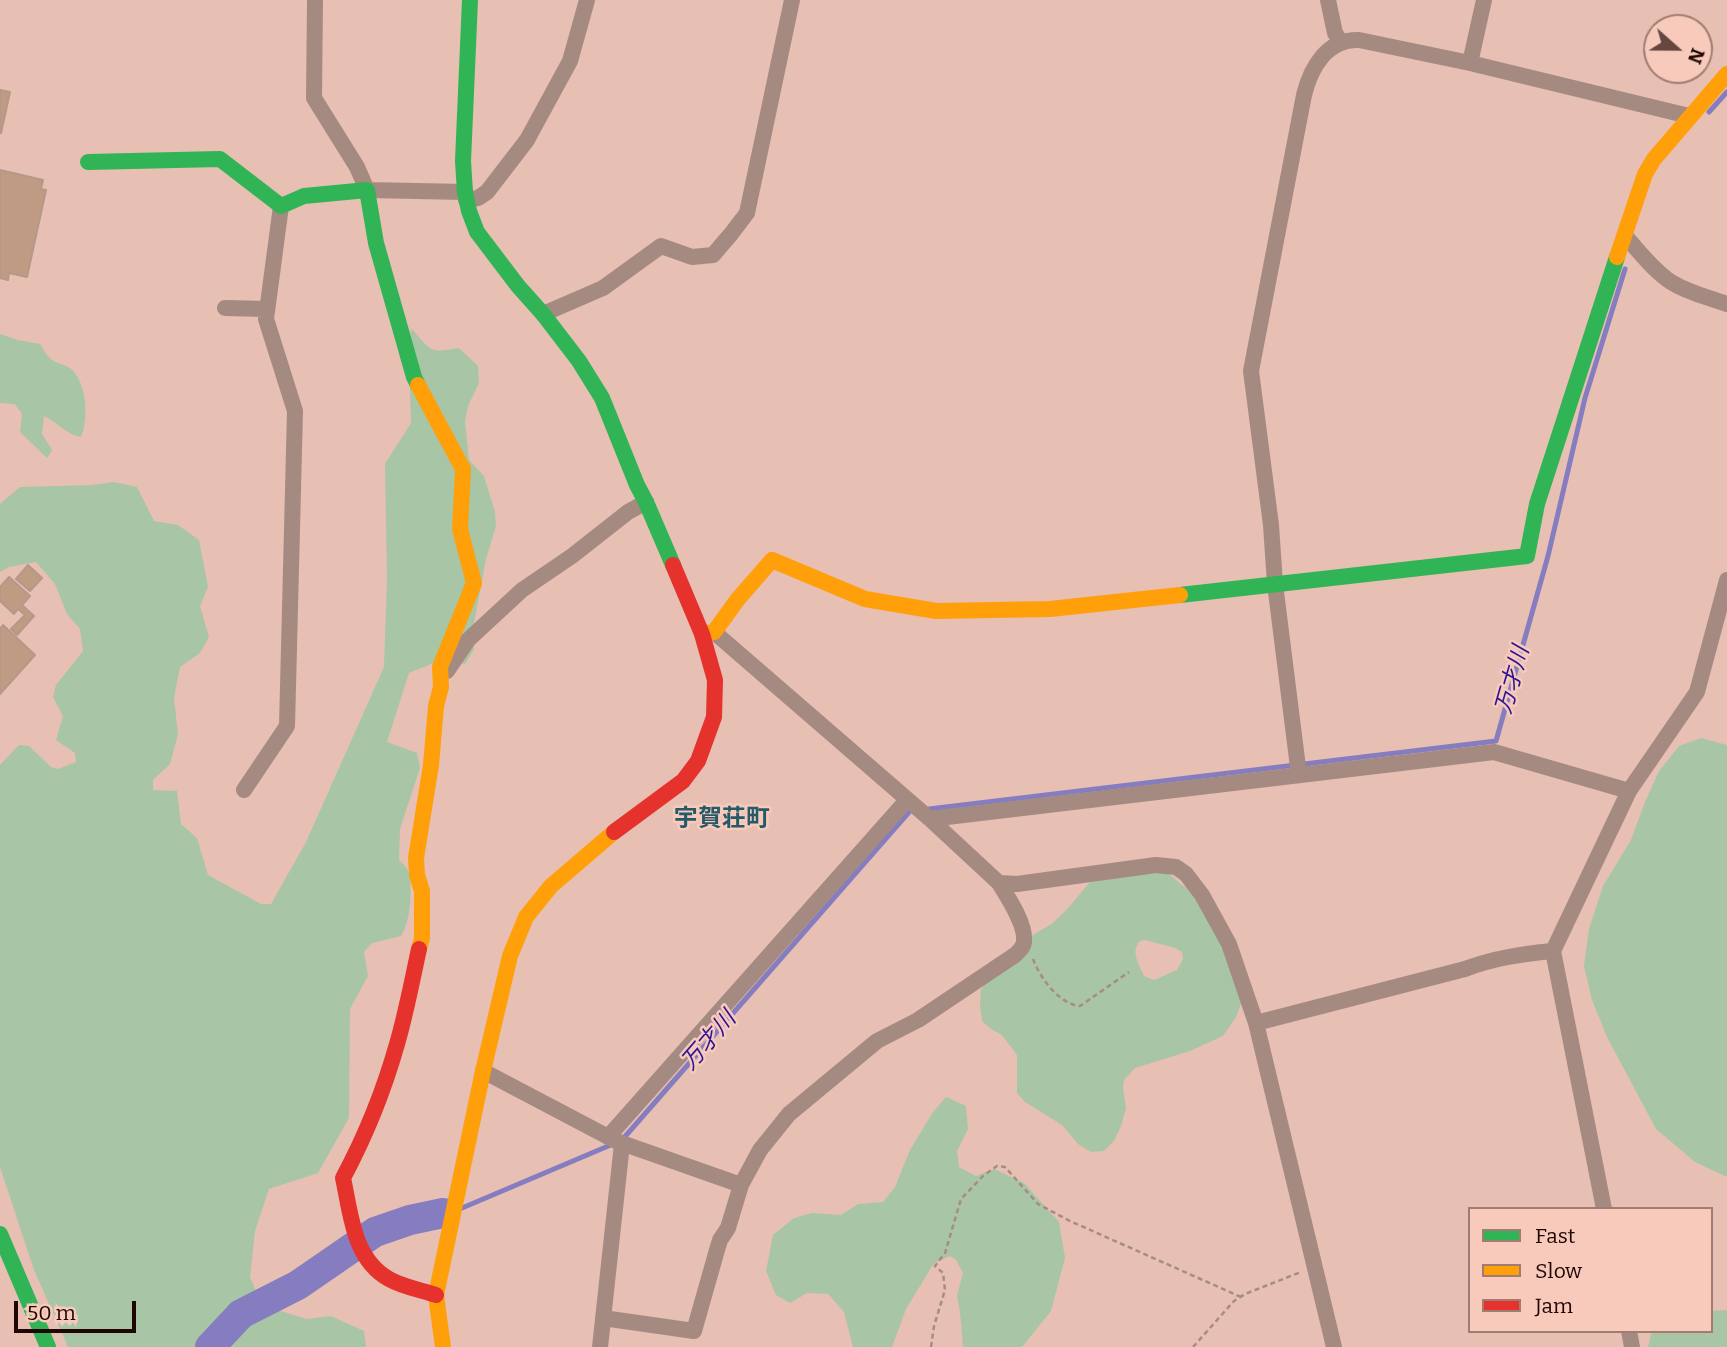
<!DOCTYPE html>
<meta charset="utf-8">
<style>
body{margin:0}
#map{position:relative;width:1727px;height:1347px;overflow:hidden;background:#e7bfb3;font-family:Bitter,serif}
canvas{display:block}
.legend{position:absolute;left:1468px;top:1207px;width:245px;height:126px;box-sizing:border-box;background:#f7cabc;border:2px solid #a17c72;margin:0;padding:9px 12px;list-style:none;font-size:21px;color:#1f0602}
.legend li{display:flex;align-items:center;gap:14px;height:35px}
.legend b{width:35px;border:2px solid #a17c72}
.north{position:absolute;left:1643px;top:14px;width:70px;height:70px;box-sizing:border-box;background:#f7cabc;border:2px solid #a17c72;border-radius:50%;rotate:111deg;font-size:19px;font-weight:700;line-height:28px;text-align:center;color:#1f0602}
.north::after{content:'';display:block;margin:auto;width:24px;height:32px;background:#654740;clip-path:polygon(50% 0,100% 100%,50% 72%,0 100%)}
.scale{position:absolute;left:14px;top:1301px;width:122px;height:32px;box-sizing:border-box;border:4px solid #1f0602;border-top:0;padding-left:9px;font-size:21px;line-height:24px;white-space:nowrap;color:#1f0602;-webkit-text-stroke:5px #f7cabc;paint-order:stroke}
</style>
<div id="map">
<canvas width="1727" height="1347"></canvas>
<ul class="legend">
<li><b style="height:9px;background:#30b455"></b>Fast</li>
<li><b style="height:9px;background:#ff9f0a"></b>Slow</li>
<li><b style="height:9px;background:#e5322d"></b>Jam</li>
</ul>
<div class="north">N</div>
<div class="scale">50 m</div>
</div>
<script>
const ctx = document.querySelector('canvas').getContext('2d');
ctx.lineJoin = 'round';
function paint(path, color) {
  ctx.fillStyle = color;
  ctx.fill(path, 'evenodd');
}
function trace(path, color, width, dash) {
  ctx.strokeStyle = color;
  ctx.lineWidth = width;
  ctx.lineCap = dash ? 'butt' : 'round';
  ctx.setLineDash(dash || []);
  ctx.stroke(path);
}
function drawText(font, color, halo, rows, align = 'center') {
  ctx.font = font + ' Bitter,"Noto Sans JP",serif';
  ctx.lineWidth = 5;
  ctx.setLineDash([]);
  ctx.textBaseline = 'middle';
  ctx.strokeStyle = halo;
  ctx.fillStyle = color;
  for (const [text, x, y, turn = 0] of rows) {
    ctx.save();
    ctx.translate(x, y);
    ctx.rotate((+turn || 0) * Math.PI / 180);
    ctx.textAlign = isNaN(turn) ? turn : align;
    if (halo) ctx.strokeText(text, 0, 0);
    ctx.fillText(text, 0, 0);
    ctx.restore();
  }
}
const green = new Path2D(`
 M411,328C431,350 428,354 459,348L478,366L479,383L468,406L465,422L469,460L484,476L495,512L496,526L486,559L473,629L474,649L465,664L441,660L409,673L387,742L417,753L420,768L400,829L399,860C403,864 408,868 409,874C413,890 410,923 401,936L372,943L364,952L368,976L350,1009L349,1118L318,1173L269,1189L255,1231L250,1277L262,1305L306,1319L331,1316L364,1331L366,1347H68L34,1270L0,1167V765L19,745L29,746L51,767L58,769L76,762L75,753L56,740L63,716L53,697L56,685L83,651L80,629L67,614L55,584L36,562L9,567L0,572V504L20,487L92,485L114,482L137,487L154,521L178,525L199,540L208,587L200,606L209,637L200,653L180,667L174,698L178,734L170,764L153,780V790L177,791L181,824L197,838L208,875L261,904H271L306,842L384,667L387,579L385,464L411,423L409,354Z
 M0,334L18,340L40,344C44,350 48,358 54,361C59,364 65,365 70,368C87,381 89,419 81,437C69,436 57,422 44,416L42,434L52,450L47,458L20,432L22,414L15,404L0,403Z
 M1701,738L1727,745V1177L1695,1162L1656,1129L1607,1037L1592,1000L1584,966L1589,929L1603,886L1631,840L1645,802L1659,771L1679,746Z
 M1157,872L1169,874L1193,894L1232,963L1241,1004L1236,1017L1223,1036L1190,1051L1135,1068L1124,1080L1123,1088L1126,1108L1121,1126L1114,1141L1104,1151L1091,1152L1078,1144L1062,1125L1025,1102L1017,1093V1055L1002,1035L991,1029L982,1021L980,1006L981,990L985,981L1015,964L1033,935L1053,923L1069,907L1090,882ZM1145,940L1175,948L1182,952L1183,959L1177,970L1154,980L1144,976C1139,964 1130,952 1140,941Z
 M946,1097L966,1106L968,1129L957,1151L959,1167L976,1176L994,1169L1024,1183L1059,1222L1065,1258L1051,1311L1022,1347H963L960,1312L957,1296L963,1273L956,1260L950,1256L934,1263L906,1309L892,1347H853L844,1312L828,1294L807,1293L790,1303L776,1295L766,1271L773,1235L794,1218L812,1213L841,1215L858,1204L883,1202L895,1187L910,1150L933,1112Z
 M1727,1310V1347H1648L1652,1331H1711V1311Z`);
const stream = new Path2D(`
 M1709,112L1727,92
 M929,809L1496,741L1548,556L1585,398L1625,269
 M622,1140L910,811
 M462,1208L613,1144`);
const river = new Path2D(`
 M210,1347L241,1314L298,1285L375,1232L410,1220L443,1213`);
const building = new Path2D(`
 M0,90L10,92L1,133H0Z
 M0,170L43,180L41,189L46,190L27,277L9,273L8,280L0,278Z
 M28,565L42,578L30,591L16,579Z
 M9,577L30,596L22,605L34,616L17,635L11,629L25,615L18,609L14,614L0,601V587Z
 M3,625L35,655L0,694V629Z`);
const path = new Path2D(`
 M1033,959C1040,978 1059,1004 1080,1006L1129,972
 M931,1347L934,1326L945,1290L943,1273L935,1266L945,1253L961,1199L983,1176L997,1166L1005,1167L1038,1204L1070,1221L1241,1297
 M1193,1347L1234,1301L1245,1294L1301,1272`);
const street = new Path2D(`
 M315,0L314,98L357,167L367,190L465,192
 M1328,0L1335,33L1341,42
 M1470,63L1484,0
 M466,200L478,198L487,192L527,140L570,61L587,0
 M1625,236C1639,251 1653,270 1671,282C1688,293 1708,297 1727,304
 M225,308L267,309
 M543,314L603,288L661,246L692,257L713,255L731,234L747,213L792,0
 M714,632L930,819L999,883L1017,884L1156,865L1176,867L1186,874L1202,895L1229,944L1256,1023L1334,1347
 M447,671L468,640L522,590L572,556L628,512L646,502
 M1299,775L1275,584L1271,525L1251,371L1304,95C1311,67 1327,39 1359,40L1470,63L1689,116
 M244,790L287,726L295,411L266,319L281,206
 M930,819L1494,752L1629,791
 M1256,1023L1465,969C1494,958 1522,954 1553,951
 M483,1071L616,1141L741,1185L728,1228L720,1240L717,1250L694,1331L603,1318
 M608,1137L907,800
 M741,1185L760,1150L789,1114L877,1041L918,1020L1015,955C1019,951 1024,947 1024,941C1026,924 1007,896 999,883
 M1604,1209L1553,951L1629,791L1697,692L1727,580
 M1629,1331L1632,1347
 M600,1347L622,1144`);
const fast = new Path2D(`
 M470,0L463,161L465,192L469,211L477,232L518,286L543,314L579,361L602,398L637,485L646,502L673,565
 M88,162L220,159L281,206L304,196L367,190L376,243L414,377L418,385
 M1180,595L1527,556L1537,504L1617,257
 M0,1234L48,1347`);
const slow = new Path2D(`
 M1617,257L1645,174L1654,159L1727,74
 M418,385L463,469L460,529L474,583L440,667L441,687L436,706L431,765L416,858L417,875L422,891V938L419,949
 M702,634L714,632L738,599L772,560L865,599L936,611L1050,609L1180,595
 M443,1347L436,1295L483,1071L510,956L526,917L551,886L614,832`);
const jam = new Path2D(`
 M614,832L683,781L698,761L714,717L715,680L702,634L673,565
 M419,949C412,981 406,1013 397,1044C384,1090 366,1135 343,1178C351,1214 353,1259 389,1279C403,1287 421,1290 436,1295`);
const waterNames = [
 ["万才川",1513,680,-74],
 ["万才川",709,1041,-49]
];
const quarterNames = [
 ["宇賀荘町",722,819]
];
paint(green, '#a8c6a6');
trace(stream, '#867cc0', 5);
trace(river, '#867cc0', 30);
paint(building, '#c09b83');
trace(building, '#b4988a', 2);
trace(path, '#a68c84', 2.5, [5, 3.5]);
trace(street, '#a58a82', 16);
trace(fast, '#30b455', 16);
trace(slow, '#ff9f0a', 16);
trace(jam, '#e5322d', 16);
drawText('italic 23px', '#2c1694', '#f7cabc', waterNames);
drawText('bold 24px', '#255a68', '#f7cabc', quarterNames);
</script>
